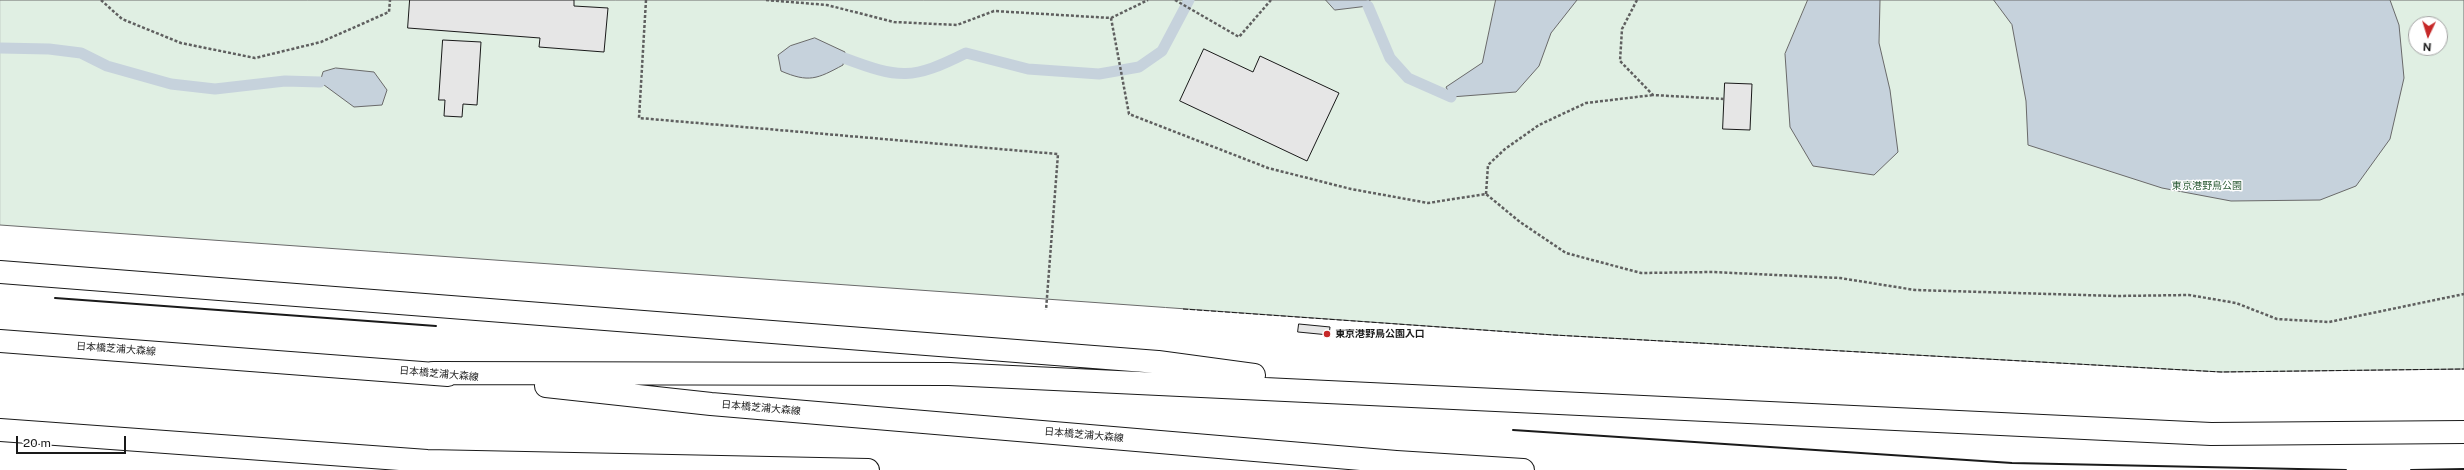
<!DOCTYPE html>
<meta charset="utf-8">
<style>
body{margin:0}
#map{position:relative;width:2464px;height:470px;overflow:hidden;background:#fff;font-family:"Public Sans",sans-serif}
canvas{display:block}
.north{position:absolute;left:2408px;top:16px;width:40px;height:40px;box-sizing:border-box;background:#fff;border:1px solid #a3a3a3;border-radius:50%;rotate:184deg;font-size:11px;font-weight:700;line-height:16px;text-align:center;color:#1a1a1a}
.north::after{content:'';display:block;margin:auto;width:14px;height:18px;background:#c62828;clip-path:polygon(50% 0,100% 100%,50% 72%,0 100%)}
.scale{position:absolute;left:16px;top:436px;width:110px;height:18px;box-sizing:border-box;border:2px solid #1a1a1a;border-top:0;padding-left:5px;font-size:12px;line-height:14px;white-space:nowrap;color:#1a1a1a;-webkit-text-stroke:3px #fff;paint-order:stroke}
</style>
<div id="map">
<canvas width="2464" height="470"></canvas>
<div class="north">N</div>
<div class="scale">20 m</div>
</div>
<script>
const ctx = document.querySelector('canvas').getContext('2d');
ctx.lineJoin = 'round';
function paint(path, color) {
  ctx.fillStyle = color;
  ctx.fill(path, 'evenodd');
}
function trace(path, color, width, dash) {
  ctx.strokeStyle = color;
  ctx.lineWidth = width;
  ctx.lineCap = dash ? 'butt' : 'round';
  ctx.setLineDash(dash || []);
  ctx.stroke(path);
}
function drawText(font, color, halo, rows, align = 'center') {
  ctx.font = font + ' "Public Sans","Noto Sans JP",sans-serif';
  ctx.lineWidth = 3;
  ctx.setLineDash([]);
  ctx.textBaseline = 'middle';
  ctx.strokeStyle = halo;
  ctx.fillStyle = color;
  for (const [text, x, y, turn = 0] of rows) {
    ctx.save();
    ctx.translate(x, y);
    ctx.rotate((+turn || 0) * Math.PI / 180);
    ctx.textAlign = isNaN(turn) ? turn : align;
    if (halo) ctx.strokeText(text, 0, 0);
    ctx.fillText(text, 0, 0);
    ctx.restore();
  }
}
const green = new Path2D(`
 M0,0H2464V369L2221,372L1554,335L0,225ZM2416,24H2440V48H2416Z`);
const water = new Path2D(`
 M1326,0H1370L1368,6L1335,10Z
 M1496,0H1577L1551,33L1539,66L1516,92L1451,97L1446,87L1482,63Z
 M1808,0H1880L1879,43L1890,90L1898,152L1874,175L1813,166L1790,127L1785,54Z
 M1994,0H2390L2399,25L2404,78L2390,139L2356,186L2320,200L2231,201L2162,188L2028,145L2026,101L2012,25Z
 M815,38L845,52L843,65C817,79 809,83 781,71L778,55L790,46Z
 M336,68L374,72L387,90L382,105L354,107L320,82L323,72Z`);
const stream = new Path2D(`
 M1368,6L1390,58L1408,78L1451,97
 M0,48L49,49L81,53L107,66L171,84L215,89L285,81L320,82
 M844,58C900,79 912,80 966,53L1028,69L1099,74L1139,67L1162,51L1189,0`);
const building = new Path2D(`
 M410,0H574V6L608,8L604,52L539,47L540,38L408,28Z
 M443,40L481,42L477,105L463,104L462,117L444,116L445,100H439Z
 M1204,49L1253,72L1260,56L1339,93L1307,161L1180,101Z
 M1725,83L1752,84L1750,130L1723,129Z
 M1299,324L1330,327L1329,335L1298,332Z`);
const path = new Path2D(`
 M101,0L122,19L181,43L255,58L321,42L389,12L390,0
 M646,0L639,118L1058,154L1046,310
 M766,0L827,5L894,22L957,25L994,11L1111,18L1129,114L1268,168L1351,189L1428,203L1486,194L1520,222L1566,253L1641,273L1713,272L1840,278L1915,290L2117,296L2189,295L2236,303L2277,319L2329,322L2464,294
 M1175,0L1239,37L1271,0
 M1637,0L1622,29L1620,61L1653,95L1725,99
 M1111,18L1148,0
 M1486,194L1488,165L1505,149L1539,125L1586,103L1653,95`);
const major = new Path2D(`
 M0,272L1158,362L1254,375
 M0,341L448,375
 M433,373L949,374L2211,434L2464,432
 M546,386L711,404L1396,462L1523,470
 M0,430L427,461L868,470`);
const fence = new Path2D(`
 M1183,309L1554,335L2221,372L2464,369`);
const wall = new Path2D(`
 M55,298L436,326
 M1513,430L2012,463L2346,470
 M2411,470L2464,469`);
const markers = [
 [1327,334,4,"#c62828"]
];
const parkNames = [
 ["東京港野鳥公園",2207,186]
];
const poiNames = [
 ["東京港野鳥公園入口",1335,334]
];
const streetNames = [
 ["日本橋芝浦大森線",116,349,4],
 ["日本橋芝浦大森線",439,374,5],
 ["日本橋芝浦大森線",761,408,5],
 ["日本橋芝浦大森線",1084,435,5]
];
paint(green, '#e0efe3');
trace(green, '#6a6a6a', 1);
paint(water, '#c6d2dc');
trace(water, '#6a6a6a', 1);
trace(stream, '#c6d2dc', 11);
paint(building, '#e6e6e6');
trace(building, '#1a1a1a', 1);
trace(major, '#1a1a1a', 24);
trace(path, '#5f5f5f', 2.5, [3, 2]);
trace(major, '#fff', 22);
trace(fence, '#1a1a1a', 1, [5, 2]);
trace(wall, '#1a1a1a', 2);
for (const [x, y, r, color] of markers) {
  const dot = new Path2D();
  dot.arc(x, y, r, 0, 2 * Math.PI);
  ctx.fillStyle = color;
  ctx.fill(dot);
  trace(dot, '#fff', 1.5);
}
drawText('10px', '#2b5a34', '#fff', parkNames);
drawText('bold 10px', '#1a1a1a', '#fff', poiNames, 'left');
drawText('10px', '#1a1a1a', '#fff', streetNames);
</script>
